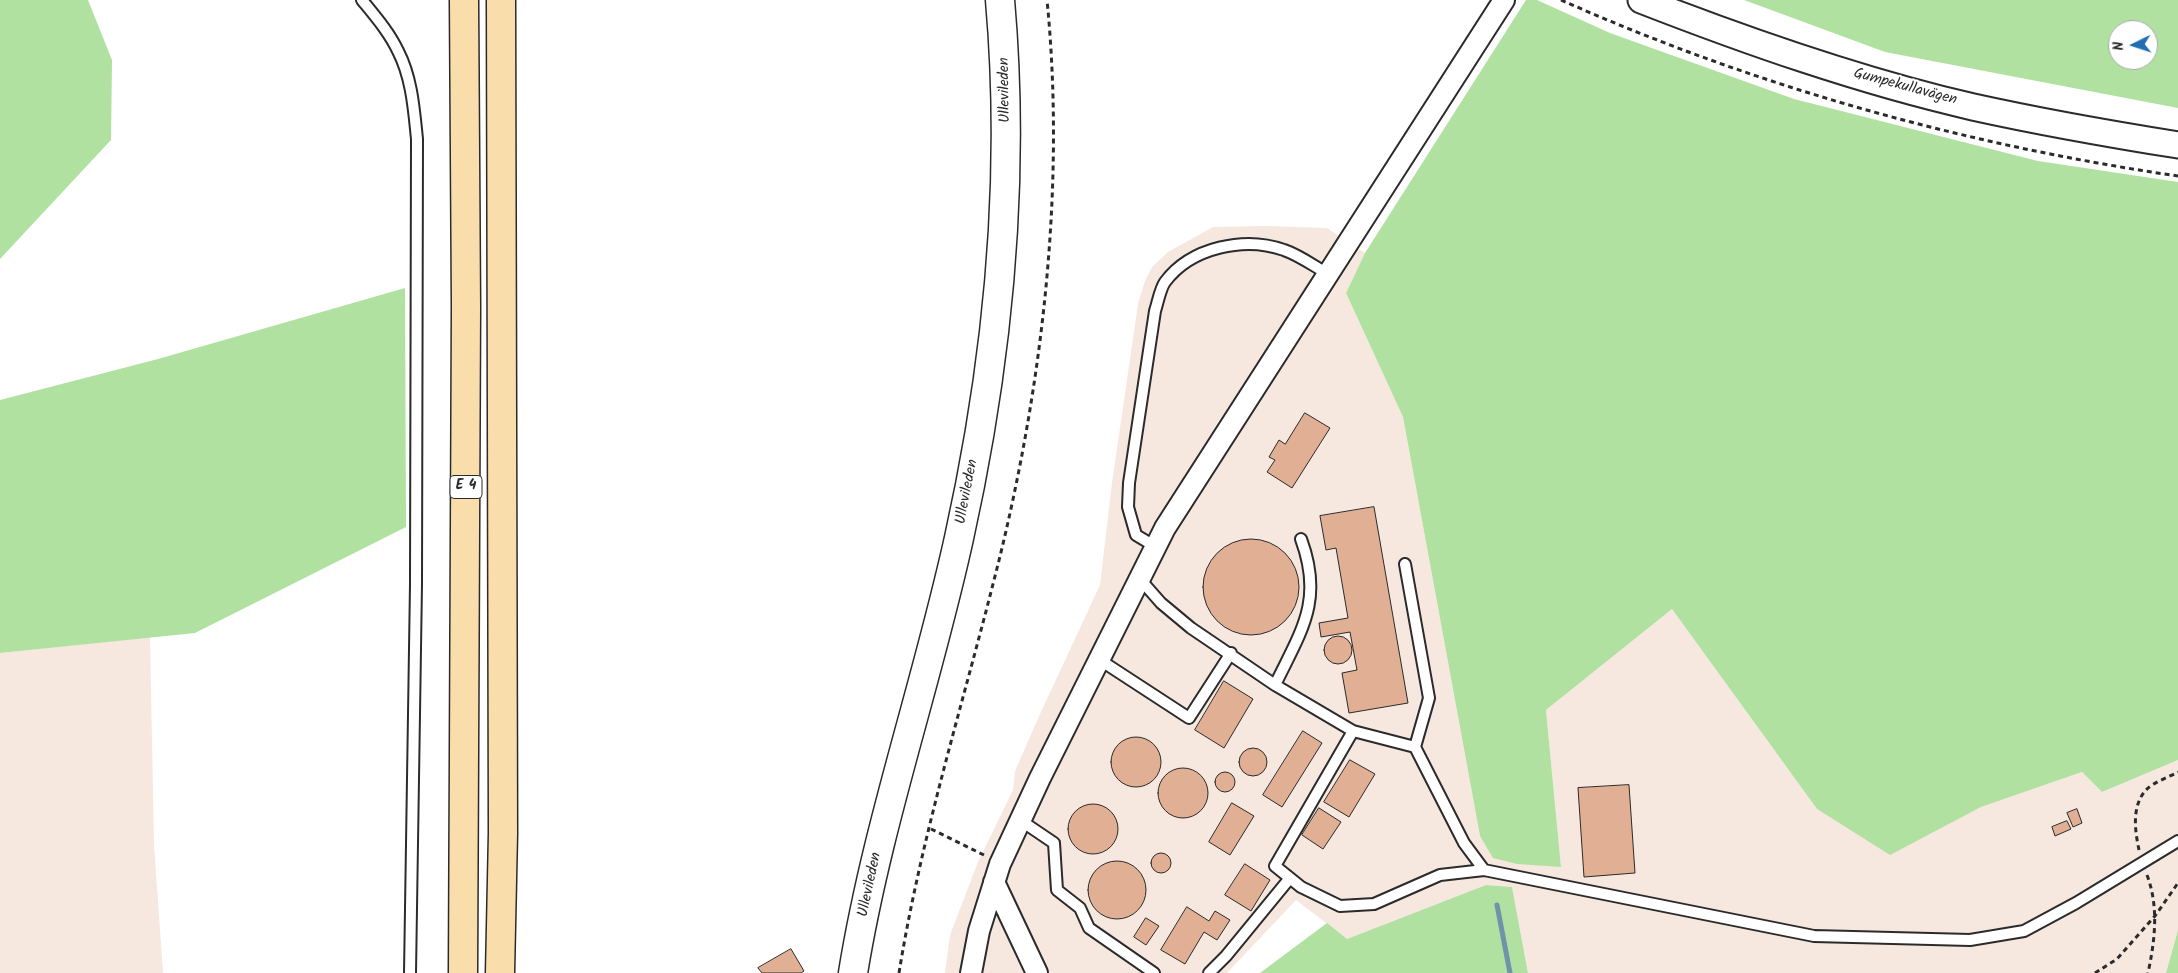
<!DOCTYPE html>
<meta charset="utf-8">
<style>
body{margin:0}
#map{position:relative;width:2178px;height:973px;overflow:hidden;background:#fff;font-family:Kalam,sans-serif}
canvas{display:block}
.north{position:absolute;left:2108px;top:20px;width:50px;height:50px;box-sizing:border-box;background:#fff;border:1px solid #aaa;border-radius:50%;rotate:266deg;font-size:14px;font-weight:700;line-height:20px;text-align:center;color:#2b2b2b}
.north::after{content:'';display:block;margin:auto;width:18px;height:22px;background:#1f6fb2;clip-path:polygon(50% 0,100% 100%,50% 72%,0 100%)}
</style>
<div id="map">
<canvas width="2178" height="973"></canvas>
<div class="north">N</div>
</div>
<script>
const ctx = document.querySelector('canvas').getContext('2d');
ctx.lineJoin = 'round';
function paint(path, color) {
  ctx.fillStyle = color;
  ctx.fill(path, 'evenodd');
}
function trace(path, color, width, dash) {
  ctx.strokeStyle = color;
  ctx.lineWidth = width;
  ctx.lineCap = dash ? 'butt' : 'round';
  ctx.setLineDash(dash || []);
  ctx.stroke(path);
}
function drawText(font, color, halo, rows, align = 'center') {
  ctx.font = font + ' Kalam,sans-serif';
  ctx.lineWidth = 4;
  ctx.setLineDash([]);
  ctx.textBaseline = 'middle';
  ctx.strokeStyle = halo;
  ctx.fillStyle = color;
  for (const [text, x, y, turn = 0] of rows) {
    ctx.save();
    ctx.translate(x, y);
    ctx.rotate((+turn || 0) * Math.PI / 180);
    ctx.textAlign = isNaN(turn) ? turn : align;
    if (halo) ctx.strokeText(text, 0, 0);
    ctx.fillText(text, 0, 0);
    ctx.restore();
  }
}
const built = new Path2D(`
 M1266,226L1327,228L1365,253L1346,293L1403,417L1480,836L1561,867L1546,710L1672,609L1817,809L1890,854L1981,807L2082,772L2102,792L2178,760V930L2166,973H1528L1512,887L1486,885L1347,939L1296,900L1227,973H945L950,935L978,862L1013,790L1015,771L1040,714L1100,585L1112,483L1138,304L1145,281L1152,267L1168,252L1213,227Z
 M150,637L154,844L163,973H0V653Z`);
const green = new Path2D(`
 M0,0H88L112,60L111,140L0,259Z
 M1526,0H1537L1610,33L1794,99L2038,161L2178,182V760L2102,792L2082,772L1981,807L1890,855L1817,809L1672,609L1546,710L1561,867L1517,864L1493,858L1480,836L1403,417L1346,293L1365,253Z
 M1744,0H2178V108L1885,52ZM2118,30H2148V60H2118Z
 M405,288L406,527L195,633L0,653V400L158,359Z
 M1486,885L1512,887L1528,973H1260L1327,923L1347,939Z
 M2178,930V973H2166Z`);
const stream = new Path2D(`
 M1497,905L1510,973`);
const building = new Path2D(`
 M1305,413L1330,428L1292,488L1267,472L1275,460L1269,457L1279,440L1285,444Z
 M1374,507L1408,703L1349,713L1342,673L1357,670L1350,632L1321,637L1319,623L1348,618L1336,548L1326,550L1320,516Z
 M1203 587a48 48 0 1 1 96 0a48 48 0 1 1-96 0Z
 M1324 650a14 14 0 1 1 28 0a14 14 0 1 1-28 0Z
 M1224,681L1253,699L1224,748L1195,730Z
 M1303,731L1322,743L1282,807L1263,795Z
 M1111 762a25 25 0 1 1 50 0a25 25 0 1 1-50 0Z
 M1239 762a14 14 0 1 1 28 0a14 14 0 1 1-28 0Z
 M1350,760L1375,774L1349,817L1324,802Z
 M1158 793a25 25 0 1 1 50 0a25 25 0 1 1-50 0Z
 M1215 782a10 10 0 1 1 20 0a10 10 0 1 1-20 0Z
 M1629,785L1635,873L1584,877L1578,788Z
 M1232,803L1254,816L1230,855L1209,842Z
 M1068 829a25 25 0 1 1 50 0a25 25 0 1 1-50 0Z
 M1319,808L1341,822L1323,849L1302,835Z
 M2077,809L2082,823L2073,827L2067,813Z
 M2067,821L2071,829L2055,836L2052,827Z
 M1151 863a10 10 0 1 1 20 0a10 10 0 1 1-20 0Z
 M1088 890a29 29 0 1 1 58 0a29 29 0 1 1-58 0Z
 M1245,864L1270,880L1251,911L1225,895Z
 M1187,907L1209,921L1215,911L1230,920L1217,940L1204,932L1185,964L1161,950Z
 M1146,918L1159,926L1146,945L1134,937Z
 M791,949L804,971L801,973H762L758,968Z`);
const path = new Path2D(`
 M1561,0C1757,87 1965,145 2178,176
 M931,829L984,855
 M2139,850C2135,831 2131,805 2147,789C2154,782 2169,777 2178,772
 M2147,875C2159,907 2155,940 2148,973
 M899,973C922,830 968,688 1002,548C1044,372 1065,181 1047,0
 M2095,973L2117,959L2155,916L2178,883`);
const service = new Path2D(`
 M362,0C375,16 389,32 398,51C412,78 414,110 417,139L416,584L410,973
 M1301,539C1324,601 1301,631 1275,685L1353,731L1415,747L1464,843L1484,870L1814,936L1970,940L2024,931L2076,903L2178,841
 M1156,547L1136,535L1128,507L1129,483L1155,311C1158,302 1160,289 1165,282C1191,247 1245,236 1284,250C1299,255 1314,266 1328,274
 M1405,564L1429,698L1415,747
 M1139,578L1161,603L1191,628L1275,685
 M1100,660L1189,718L1231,653
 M1353,731L1275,866L1301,887L1340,906L1374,904L1440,875L1484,870
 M1020,820L1054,843L1057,890L1080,908L1089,928L1154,973
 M1209,973L1226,956L1290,878`);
const minor = new Path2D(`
 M994,882L1037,973
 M971,973L979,931L1000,864L1040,778L1165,528L1504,0`);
const tertiary = new Path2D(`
 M1641,0C1749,42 1860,81 1973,107C2041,122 2109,134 2178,145`);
const secondary = new Path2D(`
 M853,973C877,825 927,684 959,538C998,362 1016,181 1000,0`);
const motorway = new Path2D(`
 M463,973L466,307L464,0
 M500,973L503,833L501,0`);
const shields = [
 [466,487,32]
];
const shieldNames = [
 ["E 4",466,487]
];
const streetNames = [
 ["Gumpekullavägen",1905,88,15],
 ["Ullevileden",1006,90,-91],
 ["Ullevileden",968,492,-79],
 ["Ullevileden",871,885,-78]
];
paint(built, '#f6e7df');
paint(green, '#b0e1a1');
trace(stream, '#6f93a9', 5);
paint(building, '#e1af94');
trace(building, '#2b2b2b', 1);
trace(service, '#2b2b2b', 14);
trace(minor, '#2b2b2b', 24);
trace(tertiary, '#2b2b2b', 29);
trace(secondary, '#2b2b2b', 31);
trace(motorway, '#2b2b2b', 31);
trace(path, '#2b2b2b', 3, [5, 4]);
trace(service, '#fff', 10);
trace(minor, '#fff', 20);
trace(tertiary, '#fff', 25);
trace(secondary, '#fff', 28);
trace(motorway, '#f9deab', 28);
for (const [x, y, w] of shields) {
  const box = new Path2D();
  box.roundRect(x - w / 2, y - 11.5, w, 23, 4);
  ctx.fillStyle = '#fff';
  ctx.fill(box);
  trace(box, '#2b2b2b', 1);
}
drawText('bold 14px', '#2b2b2b', null, shieldNames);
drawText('15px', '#2b2b2b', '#fff', streetNames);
</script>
